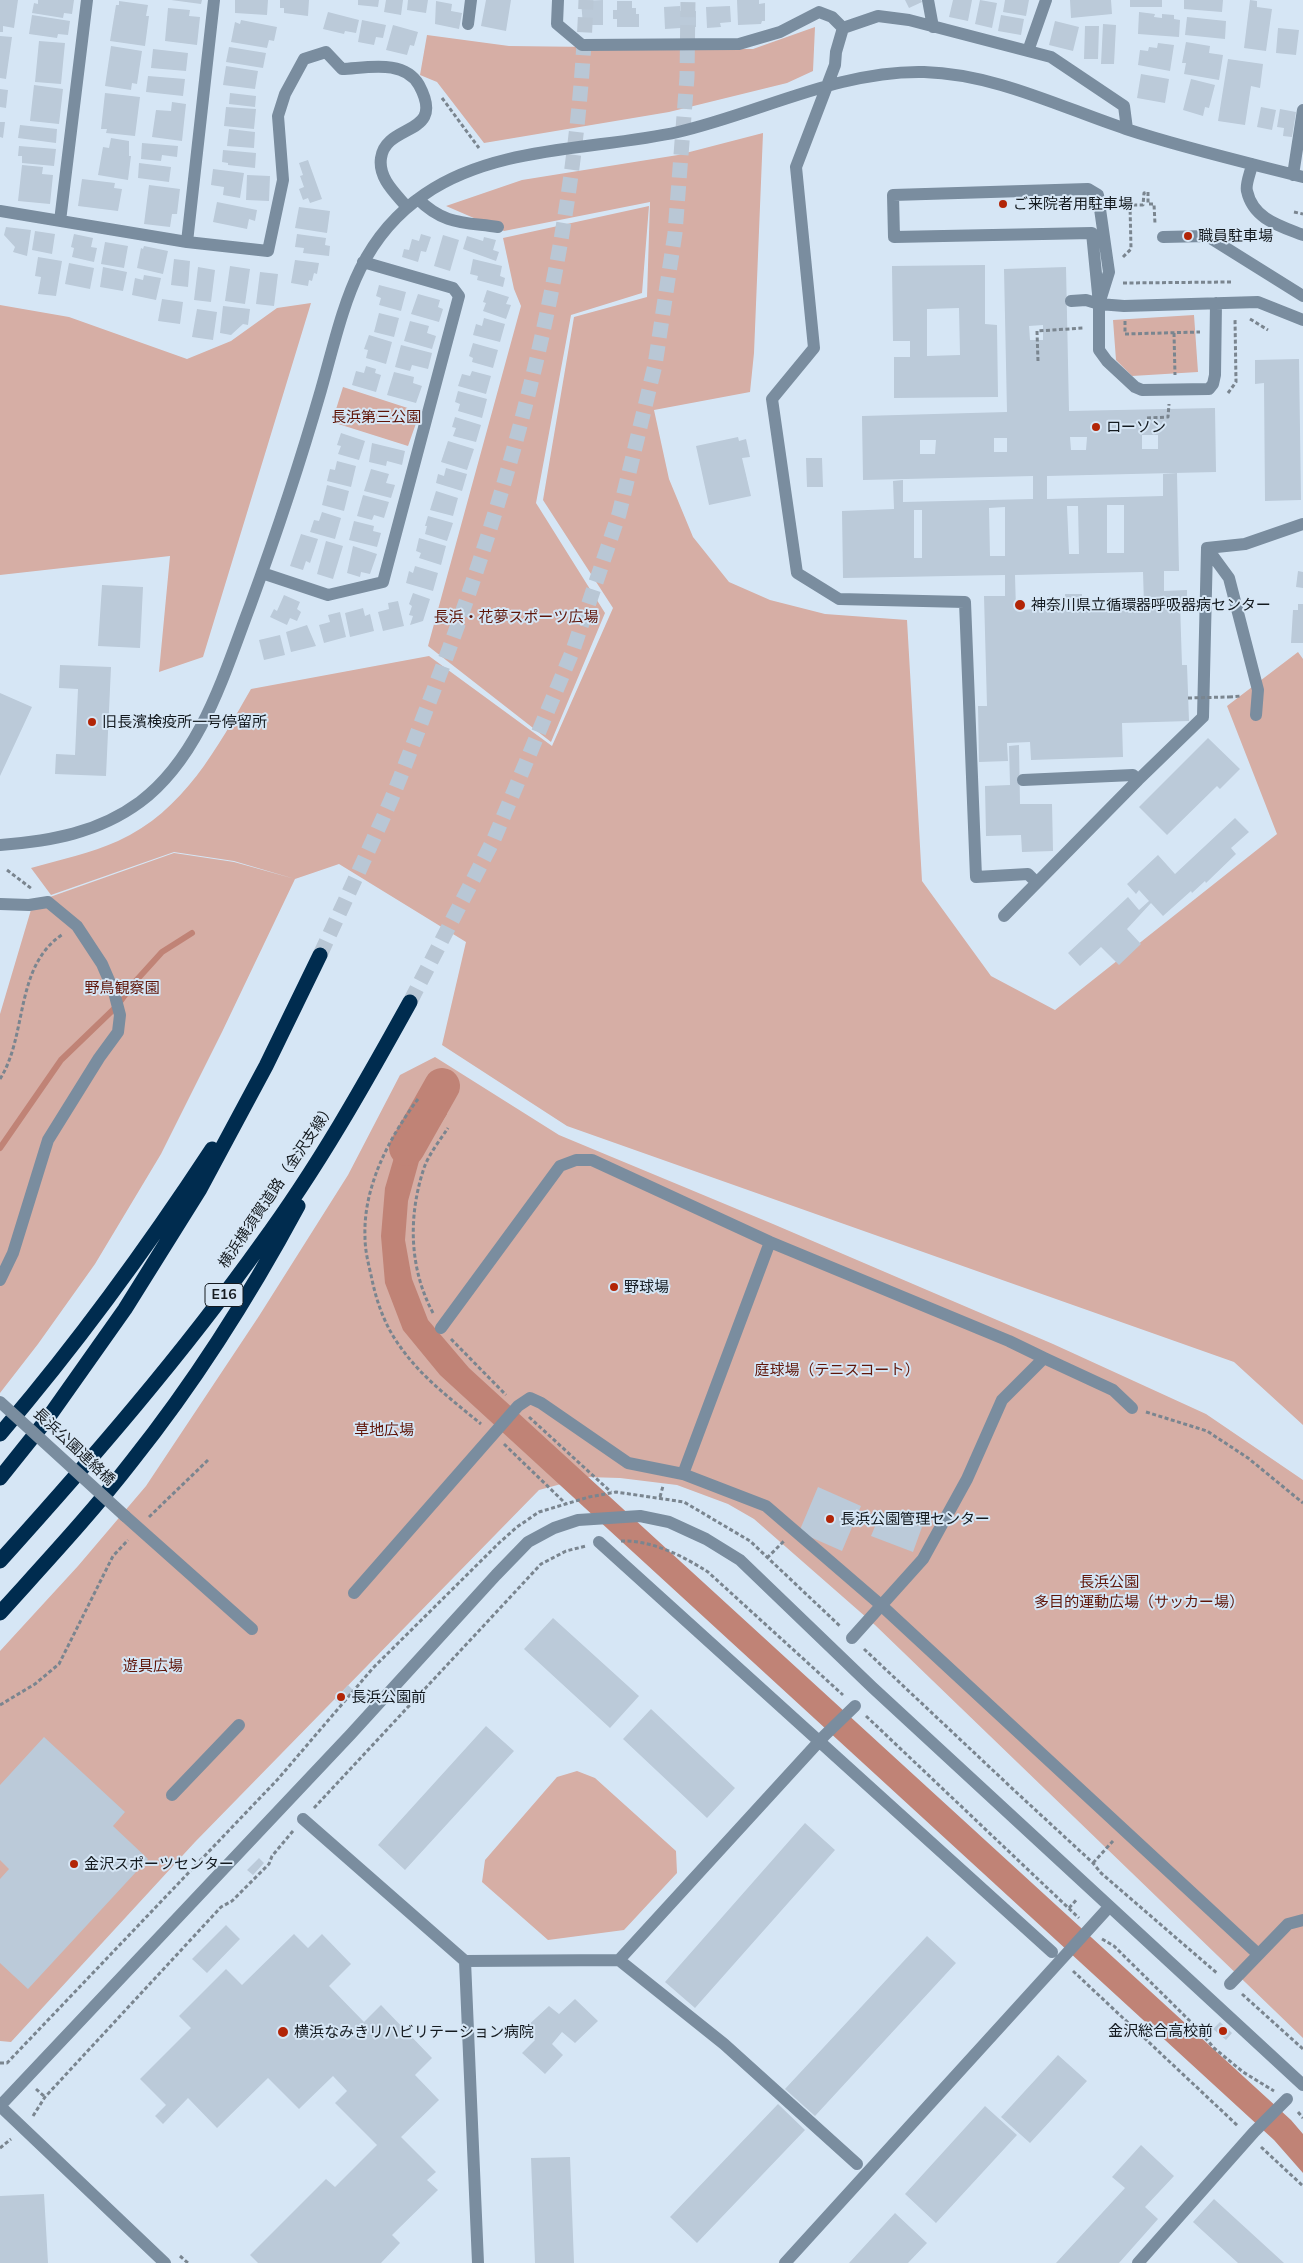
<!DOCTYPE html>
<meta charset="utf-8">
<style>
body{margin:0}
canvas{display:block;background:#d6e6f5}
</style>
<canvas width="1303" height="2263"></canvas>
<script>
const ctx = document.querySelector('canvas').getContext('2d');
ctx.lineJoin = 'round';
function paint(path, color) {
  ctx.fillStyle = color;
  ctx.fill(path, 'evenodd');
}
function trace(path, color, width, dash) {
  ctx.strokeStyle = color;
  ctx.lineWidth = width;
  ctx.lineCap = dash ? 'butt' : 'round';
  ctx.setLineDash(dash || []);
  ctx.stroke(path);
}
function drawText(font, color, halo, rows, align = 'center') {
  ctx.font = font + ' Mulish,"Noto Sans JP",sans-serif';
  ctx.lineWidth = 4;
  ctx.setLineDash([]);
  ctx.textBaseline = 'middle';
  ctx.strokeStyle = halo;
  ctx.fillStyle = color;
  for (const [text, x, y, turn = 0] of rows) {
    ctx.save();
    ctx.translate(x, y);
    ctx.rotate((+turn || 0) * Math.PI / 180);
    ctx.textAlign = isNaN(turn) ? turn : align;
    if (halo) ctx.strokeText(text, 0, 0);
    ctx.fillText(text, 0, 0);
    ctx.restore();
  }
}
const green = new Path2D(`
 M815,27L813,71L787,83L669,112L484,143L437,82L420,75L427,35L509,46L753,49Z
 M763,133L754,353L750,392L654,410L669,479L693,537L729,582L770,600L825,614L907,620L922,881L991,976L1055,1010L1277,834L1227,706L1298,652L1303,659V1425L1234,1362L567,1126L442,1045L466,942L339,864L295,879L234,861L174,852L51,895L31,868C60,860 91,853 118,841C184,811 217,748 251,689L429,656L552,746L613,608L543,500L574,317L647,297L650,202L504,231L446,206L522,180L678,155Z
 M649,206L642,293L571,315L536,503L605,613L551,742L428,646L521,306L514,289L503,238Z
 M311,303L203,657L159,672L170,556L0,575V305L69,317L187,359L231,341L277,308Z
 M1194,315L1198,372L1132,376L1116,360L1113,320Z
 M343,387L420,412L408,446L332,422Z
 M174,853L234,862L295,879L222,1032L161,1154L95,1264L38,1344L0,1393V1014L33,903Z
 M435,1057L559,1135L773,1224L1053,1344L1206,1414L1303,1480V2038L875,1625L754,1519L728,1504L677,1485L620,1478L587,1477L539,1490L195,1842L11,2042L0,2041V1651L78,1566L146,1486L259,1316L348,1175L400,1075Z
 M577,1771L595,1778L676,1851L677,1873L624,1930L548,1940L482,1882L485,1860L557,1777Z`);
const water = new Path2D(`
 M425,1099L447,1114L421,1154L408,1201L405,1240L412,1279L428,1320L469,1368L1291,2120L1303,2134V2173L1274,2140L440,1375L403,1330L385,1283L381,1236L385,1188L398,1144Z`);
const stream = new Path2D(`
 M0,1148L61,1060L117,1006L133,984L162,952L192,933`);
const river = new Path2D(`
 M407,1148L442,1086`);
const building = new Path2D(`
 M0,0H18L14,28L3,26V32H0Z
 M38,0H74L72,14L64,13L63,18L32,13L34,3L38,4Z
 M171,0H202L201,4Z
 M235,0H268L267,15L235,13Z
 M280,0H309L308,16L284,13V8H280Z
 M358,0H379L378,7L358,5Z
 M386,0H403L401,15L384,12Z
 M408,0H428L426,13L407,10Z
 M486,0H511L506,31L481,26Z
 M603,0V25H583L581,1Z
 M737,0H759V4L765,3V21H762L761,24L738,25Z
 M905,0H921L922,2L909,8Z
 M953,0H972L968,21L949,17Z
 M980,0L997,3L992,28L975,24Z
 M1005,0H1029L1026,16L1003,12Z
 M1070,0H1111L1112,14L1071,18Z
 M1130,0H1162V7H1130Z
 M1184,0H1223L1222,12L1184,9Z
 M1250,0L1257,1V7L1272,9L1266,51L1244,48Z
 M119,1L148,5L146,16H149L145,46L110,41L116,5H119Z
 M436,1L452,4L451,11L462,13L459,29L435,24Z
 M617,1H632V8H636V14H639V27H617V19H613V10H617Z
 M680,6V11H696V27L665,29L664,7Z
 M730,6L731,22L720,23L721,27L707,28L706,7Z
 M168,8L190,10L189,16L200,17L197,45L165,41Z
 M328,12L359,20L356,33L345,31L344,34L323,29Z
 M1139,12L1155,14L1154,17L1162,18V14L1174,15V19L1180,20L1179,37L1138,34Z
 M32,15L70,21L68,35L58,34L57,38L29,34Z
 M1001,15L1024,19L1021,35L998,31Z
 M1187,17L1226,21L1225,39L1185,35Z
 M241,20L277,27L274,41L269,40L267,48L231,42L235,22L240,24Z
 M362,20L386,25L383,38L376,37L374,45L358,42Z
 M1055,21L1079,27L1073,51L1049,45Z
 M1103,24L1116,25L1114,64H1101Z
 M393,25L418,32L414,46L410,45L407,55L386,50Z
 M1085,26H1099L1098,59H1084Z
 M1278,28L1299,30L1296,55L1276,53Z
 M0,36L12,37L6,79L0,78Z
 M39,41L65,43L61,84L35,82Z
 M1186,42L1210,46L1209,53L1223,55L1219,80L1184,74L1186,63H1182Z
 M1158,43L1174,45L1170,71L1138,65L1140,50L1148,51L1149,47L1157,48Z
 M111,46L142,51L137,84L132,83L131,90L105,86Z
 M229,47L266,53L263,68L226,62Z
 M153,49L188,53L186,71L151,68Z
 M1228,59L1263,64L1260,88L1251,86L1245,125L1218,121Z
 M226,66L258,71L255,89L223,85Z
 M1141,74L1169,79L1165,103L1137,98Z
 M148,76L185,79L183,96L146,92Z
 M1191,79L1215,85L1209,108L1205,107L1203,116L1183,110Z
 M34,85L63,89L59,124L30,121Z
 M0,89L8,90L6,108L0,107Z
 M105,93L140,97L135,136L106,133L107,129H101Z
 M230,93L256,96L255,107L229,104Z
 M172,102L186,104L182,141L152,137L156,110L171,111Z
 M226,107L256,109L254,129L224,126Z
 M1261,107L1276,110L1272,130L1257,127Z
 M1280,109L1296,112L1292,137L1283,136L1284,128L1277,127Z
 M0,122H5L3,138L0,137Z
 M20,125L57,129L56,143L18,138Z
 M229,129L255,132L254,148L227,146Z
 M111,138L129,141V156H131L128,180L98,175L103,147L109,148Z
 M142,143L178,146L177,157L162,155L161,161L141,159Z
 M19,146L56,149L54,166L22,163V156H18Z
 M223,150L256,153L255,168L228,165V163L222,162Z
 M308,160L322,199L310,203L308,198L303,200L299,189L304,187L300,176L303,175L299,163Z
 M139,163L171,167L169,182L138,178Z
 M22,165L43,167L42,174L53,175L50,204L18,201Z
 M213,169L244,173L240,198L223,195L224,187L211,185Z
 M247,175L270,176L269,201L246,200Z
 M82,179L115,183L114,188L122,189L118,211L78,206Z
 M149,185L180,189L177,214H172L170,227L144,224Z
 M217,202L257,210L255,221L249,219L247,229L213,222Z
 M299,207L330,211L327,233L295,228Z
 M6,227L31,230L27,256L13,252L15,247L4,235Z
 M35,231L55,234L52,254L32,250Z
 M74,234L93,238L91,247L97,248L94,262L72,257L74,248L71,247Z
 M297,234L326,238L325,245L330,246L329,256L303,253L304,248L295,247Z
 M421,234L431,237L426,252L421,251L418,262L402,257L404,249L409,250L412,239L419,241Z
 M443,235L459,240L450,271L434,266Z
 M467,236L483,241L484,237L496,240L493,250L499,252L496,261L463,249Z
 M105,242L128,246L124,268L101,264Z
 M144,246L168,251L163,274L137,268L141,248L143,249Z
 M38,257L62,261L56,296L38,294L41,277L35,276Z
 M174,259L190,261L188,287L171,285Z
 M473,259L502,266L500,276L505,278L503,287L477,280L478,276L470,274Z
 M295,260L319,263L317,274L314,273L312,281L309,280L308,286L291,283Z
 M69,263L94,268L90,289L65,284Z
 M985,265V324L997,325L998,397L894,398V357H910V341H893L892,266ZM959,308L960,355L927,356V309Z
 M230,266L250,269L245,304L225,301Z
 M103,267L127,272L123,291L100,287Z
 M198,267L215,270L211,302L194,300Z
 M1066,267L1069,411L1215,408L1216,472L1047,476V499L1163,496V474L1177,473L1179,571H1164V591L1187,590V604H1180L1182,665H1187L1189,721L1122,723L1123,757L1031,760L1030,742L1007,743L1008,761L979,762L978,706H987L984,596H1005V575L843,578L842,511L894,509L893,481L903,480V502L1033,499V476L863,480L862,416L1007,412L1004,269ZM1043,325V340H1030L1029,326ZM1142,435H1158V449H1142ZM1070,437H1087L1086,450H1071ZM994,438H1007V452H994ZM920,440H936L935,454H920ZM1107,505H1124V553H1107ZM1067,506H1078L1079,554H1069ZM1005,507V556H990L989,508ZM914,510H922V558H914ZM1143,572L1144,605L1127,606V601H1118V607L1082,608V594H1065V608L1016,610L1015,575Z
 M260,272L278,274L274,306L256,304Z
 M144,275L161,278L156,300L132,295L135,278L143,280Z
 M379,285L406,292L401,311L379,305L381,298L376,296Z
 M487,290L509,297L506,304L511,305L506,319L483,311L486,303L483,302Z
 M418,294L440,300L438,307L443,309L439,322L411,314Z
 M162,299L183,302L180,324L158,321Z
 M223,306L250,309L248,325L243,324L231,335L220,333Z
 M197,309L217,312L213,340L192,337Z
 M379,313L399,318L394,337L374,332Z
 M484,318L505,324L500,342L473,335L476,324L482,326Z
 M410,321L429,326L427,333L436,336L432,349L404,341Z
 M369,335L392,342L386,364L366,358L368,350L364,349Z
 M473,343L498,350L493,368L472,362L473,358L469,356Z
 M401,345L432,353L428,369L412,365L410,371L395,367Z
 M1299,359L1301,500L1265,501L1264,383L1255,384V360Z
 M366,366L376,369L375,373L381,375L376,392L352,385L356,371L364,373Z
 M472,371L491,376L486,394L458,386L462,374L470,376Z
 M394,372L414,377L413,383L422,386L416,403L387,395Z
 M458,391L487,399L482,418L458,411L460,404L455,402Z
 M455,417L481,425L476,442L453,436L456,428L452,427Z
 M341,433L365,441L359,460L338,454L341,446L337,445Z
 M738,437L739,441L746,439L750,457L742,458L751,496L709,505L696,446Z
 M448,441L474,449L467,470L441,462Z
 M372,443L405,451L402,465L387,461L386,466L369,462Z
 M806,458H822L823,487H807Z
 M337,461L356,466L351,487L327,481L330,469L335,470Z
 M446,468L467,474L462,491L436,483L438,474L444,476Z
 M371,469L389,474L386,483L395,485L391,498L364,491Z
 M327,485L349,491L344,511L322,505Z
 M436,491L458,498L453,516L430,510Z
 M363,495L389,502L384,518L374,515L372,520L357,516Z
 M322,512L341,518L335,539L310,532L314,520L319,521Z
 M428,516L453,523L447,541L425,534L427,526H425Z
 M354,521L374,526L373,531L381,533L377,547L349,540Z
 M301,534L318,539L310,563L306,561L303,570L290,566Z
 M419,538L446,546L441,565L419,558L421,553L416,551Z
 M326,541L343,546L333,579L317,574Z
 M353,546L377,554L370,574L361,572L360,577L347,573Z
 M415,566L438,573L433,591L406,583L409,571L413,573Z
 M1298,571L1303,572V588L1296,587Z
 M102,585L143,587L140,648L98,646Z
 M413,593L430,599L423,621L410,625L413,616L409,615L412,606L409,604Z
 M284,595L300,602L297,609L301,612L297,621L290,618L287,625L270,617L274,609L277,611Z
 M398,601L404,626L383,631L378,612L389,609L388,603Z
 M1298,604H1303V643H1291L1293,610H1298Z
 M363,608L365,616L370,614L374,631L350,637L345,613Z
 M340,612L346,637L324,643L319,625L330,622L328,615Z
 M307,625L316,646L291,652L286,632Z
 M280,635L285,655L264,660L259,640Z
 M60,665L111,667L106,776L55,774L56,754L75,755L78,689L59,688Z
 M0,693L32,707L0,776Z
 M1208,738L1240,769L1220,789L1217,786L1167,835L1139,807Z
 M1019,745L1020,804H1052L1053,851L1022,852L1021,835L986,836L985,786L1010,785L1009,746Z
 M1235,818L1249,832L1231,848L1236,854L1206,883L1205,881L1192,893L1191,891L1163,916L1151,903L1127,929L1141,944L1119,965L1101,947L1080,966L1068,953L1128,897L1139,910L1149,901L1139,890L1136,894L1127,884L1158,855L1175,874Z
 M818,1487L861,1506L842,1551L799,1532Z
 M881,1512L922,1527L913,1552L871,1536Z
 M553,1618L639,1696L610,1728L524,1649Z
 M348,1685L353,1690L340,1704L335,1700Z
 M651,1709L735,1788L707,1818L623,1739Z
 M486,1726L514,1751L405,1870L378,1845Z
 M44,1737L125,1812L113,1826L148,1859L28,1989L0,1963V1879L9,1869L0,1860V1785Z
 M805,1823L835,1850L695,2008L665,1982Z
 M259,1858L264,1863L253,1875L247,1870Z
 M226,1925L240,1939L207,1973L192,1959Z
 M294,1934L308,1948L322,1934L351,1964L329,1986L364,2022L381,2005L432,2058L415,2075L439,2100L401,2137L436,2172L427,2180L438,2190L392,2235L400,2243L381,2263H258L250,2255L326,2179L335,2187L377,2145L335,2103L347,2091L333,2076L299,2109L268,2078L217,2128L188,2098L163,2124L155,2116L166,2105L140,2079L191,2028L179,2016L226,1969L242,1985Z
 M927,1936L956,1963L815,2116L785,2089Z
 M575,1999L598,2021L575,2043L562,2032L552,2044L563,2055L545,2074L522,2053L535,2040L524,2029L549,2006L559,2014Z
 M1220,2022L1232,2033L1226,2040L1213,2029Z
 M1058,2055L1087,2081L1030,2143L1001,2117Z
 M778,2104L805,2130L697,2243L670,2217Z
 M985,2106L1017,2135L936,2223L905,2194Z
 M1141,2145L1174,2176L1145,2207L1158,2219L1119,2263H1056L1125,2188L1112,2177Z
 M570,2157L574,2263H535L531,2158Z
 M44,2194L48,2263H0V2196Z
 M1214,2199L1284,2263H1238L1193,2222Z
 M895,2213L927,2243L908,2263H849Z`);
const highwayTunnel = new Path2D(`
 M320,955C344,903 368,852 391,800C406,764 419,728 433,692C518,470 578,238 586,0
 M410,1002L494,839L573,650L619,514L655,365L675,233L687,77L688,0`);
const path = new Path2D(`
 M442,98L479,148
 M1294,212L1303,214
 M1123,257L1131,249L1130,205H1143L1144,193L1148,192V204H1154L1155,224
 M1123,283L1231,282
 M1250,319L1268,330
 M1125,321V334L1200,332
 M1174,333L1175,375
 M1038,361L1037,331L1084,328
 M1228,393L1236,382L1235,319
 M1147,418L1168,417L1169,404
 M1229,697L1241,696
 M7,870L32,889
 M0,1079C28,1035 14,966 63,934
 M418,1099C389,1138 363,1187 365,1237C365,1250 368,1262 371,1275C376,1300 384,1324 399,1345C420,1376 452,1400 481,1424
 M433,1313C409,1268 408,1216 424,1168C429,1154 440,1140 448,1128
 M451,1339L506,1395
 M1146,1412L1207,1431L1248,1458L1303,1503
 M529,1417L611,1492
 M504,1444L565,1503
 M660,1497L663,1486
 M149,1517L208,1460
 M621,1541C652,1540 683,1556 708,1572L843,1695
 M767,1558L784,1541
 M864,1649L1016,1792L1093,1863L1101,1873L1218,1974
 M0,1705L35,1684L59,1664L113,1556L128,1540
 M866,1716L1079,1918
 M314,1808L541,1564L566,1551L586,1546
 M1093,1863L1113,1841
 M1069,1908L1077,1899
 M1102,1939L1114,1946L1196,2027L1214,2048L1243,2072L1274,2091
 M1073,1971L1238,2126
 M1242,1994L1303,2049
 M0,2063H7L278,1779L373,1668L499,1543L517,1527L539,1512L589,1497L616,1492L684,1502L750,1541L841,1627
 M36,2089L45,2097
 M1298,2112L1303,2118
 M33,2116L45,2097L221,1907L232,1901L269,1864L272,1856L293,1831
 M1261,2147L1303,2186
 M0,2148L11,2139
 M180,2256L188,2263`);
const minor = new Path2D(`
 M558,0L557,24L582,45L739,44L780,32L819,12L832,17L843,28L878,16L909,20L1028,51L1046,0
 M928,0L933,27
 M468,24L471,0
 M843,28L836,52L835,65L796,167L814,348L772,399L797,573L839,599L965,602L976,877L1028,874L1036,882
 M1028,51L1051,57L1124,106L1127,129
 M1252,164C1251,172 1245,184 1247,191C1253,219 1280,226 1303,235
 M1293,175L1303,110
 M418,199C444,225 464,222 498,227
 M0,211L187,242L268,251L283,180L278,116L285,94L304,59L326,52L342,69C367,68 404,59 419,85C447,137 386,122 381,158C378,178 395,193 407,207
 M60,221L87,0
 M1163,237L1207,236L1303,296
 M187,242L214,0
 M1071,301L1086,300L1099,304L1124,306L1258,302L1303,320
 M1099,304L1109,272L1098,195L1088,189L893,195L894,237L1092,233L1099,304V350L1107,361L1135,387L1142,390L1209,389L1213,384L1215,375L1216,303
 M1207,548L1229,578L1258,690L1256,715
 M262,573L328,595L383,582L459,296L453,288L363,262
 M1023,780L1133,775L1138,780L1203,717L1207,548L1245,544L1303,524
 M0,845C51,841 98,833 140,802C201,756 224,674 250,606C276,535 300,463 321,390C343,313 354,242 425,194C496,145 597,150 678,132C760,113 839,70 924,72C995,74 1060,107 1126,129C1184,148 1244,162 1303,177
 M0,904L29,905L48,902L77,926L102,964L114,992L120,1015L118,1032L99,1058L48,1140L13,1253L0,1280
 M1004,916L1138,780
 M441,1328L560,1166L576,1160H592L770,1242L1009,1341L1044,1358
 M683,1474L770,1242
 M125,1516L252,1629
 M599,1542L1052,1952
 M354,1593L518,1406L530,1398L541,1403L628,1463L683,1474L766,1506L882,1606L1258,1954
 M852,1638L923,1559L967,1479L1002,1400L1044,1358L1113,1390L1132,1408
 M855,1706L825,1735L619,1960L724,2044L857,2164
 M172,1795L239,1725
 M303,1819L465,1961L619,1960
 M465,1961L478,2263
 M1230,1984L1288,1924L1303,1920
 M0,2106L351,1734L496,1575L528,1542L554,1528L578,1520L640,1516L669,1522L706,1539L740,1560L872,1687L1303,2085
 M0,2106L165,2263
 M785,2263L1109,1907
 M1138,2263L1254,2132L1287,2099`);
const highway = new Path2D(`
 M0,1434C77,1344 147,1248 212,1149
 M0,1478L48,1418L125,1309L200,1189L266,1066L320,955
 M0,1561C92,1459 182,1355 262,1243C318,1167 364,1085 410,1002
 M0,1613C45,1563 91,1514 132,1461C195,1382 250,1295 298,1206`);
const pathBridge = new Path2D(`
 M1188,698L1229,697`);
const minorBridge = new Path2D(`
 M0,1402L125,1516`);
const markers = [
 [1003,204,5,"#b22507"],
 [1188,236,5,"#b22507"],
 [1096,427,5,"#b22507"],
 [1020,605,6,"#b22507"],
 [92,722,5,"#b22507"],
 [614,1287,5,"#b22507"],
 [830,1519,5,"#b22507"],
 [341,1697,5,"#b22507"],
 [74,1864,5,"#b22507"],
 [1223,2031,5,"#b22507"],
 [283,2032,6,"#b22507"]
];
const shields = [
 [224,1295,38]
];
const shieldNames = [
 ["E16",224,1295]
];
const poiNames = [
 ["ご来院者用駐車場",1013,204],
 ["職員駐車場",1198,236],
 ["ローソン",1106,427],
 ["神奈川県立循環器呼吸器病センター",1031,605],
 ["旧長濱検疫所一号停留所",102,722],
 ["野球場",624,1287],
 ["長浜公園管理センター",840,1519],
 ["長浜公園前",351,1697],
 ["金沢スポーツセンター",84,1864],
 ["金沢総合高校前",1213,2031,"right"],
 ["横浜なみきリハビリテーション病院",294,2032]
];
const parkNames = [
 ["長浜第三公園",376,417],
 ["長浜・花夢スポーツ広場",516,617],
 ["野鳥観察園",122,988],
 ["庭球場（テニスコート）",837,1370],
 ["草地広場",384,1430],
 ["長浜公園",1109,1582],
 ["多目的運動広場（サッカー場）",1139,1602],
 ["遊具広場",153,1666]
];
const streetNames = [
 ["横浜横須賀道路（金沢支線）",277,1186,-56],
 ["長浜公園連絡橋",74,1447,43]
];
paint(green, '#d6aea5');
paint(water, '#c08376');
trace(stream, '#c08376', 6);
trace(river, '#c08376', 36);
paint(building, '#bbcad9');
trace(highwayTunnel, '#b9c7d5', 15, [15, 8]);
trace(path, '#7a858f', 3, [4, 2.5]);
trace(minor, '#7a8d9f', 12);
trace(highway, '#002c4f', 15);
trace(pathBridge, '#7a858f', 3, [4, 2.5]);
trace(minorBridge, '#7a8d9f', 12);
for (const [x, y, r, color] of markers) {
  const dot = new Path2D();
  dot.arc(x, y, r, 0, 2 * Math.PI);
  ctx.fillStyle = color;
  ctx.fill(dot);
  trace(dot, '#d6e6f5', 2);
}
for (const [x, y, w] of shields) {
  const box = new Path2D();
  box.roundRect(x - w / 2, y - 11.5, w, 23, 4);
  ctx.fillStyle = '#d6e6f5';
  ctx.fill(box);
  trace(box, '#141a1f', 1);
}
drawText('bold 14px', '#141a1f', null, shieldNames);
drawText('15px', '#141a1f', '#d6e6f5', poiNames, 'left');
drawText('15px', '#5f1508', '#d6e6f5', parkNames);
drawText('15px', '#141a1f', '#d6e6f5', streetNames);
</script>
